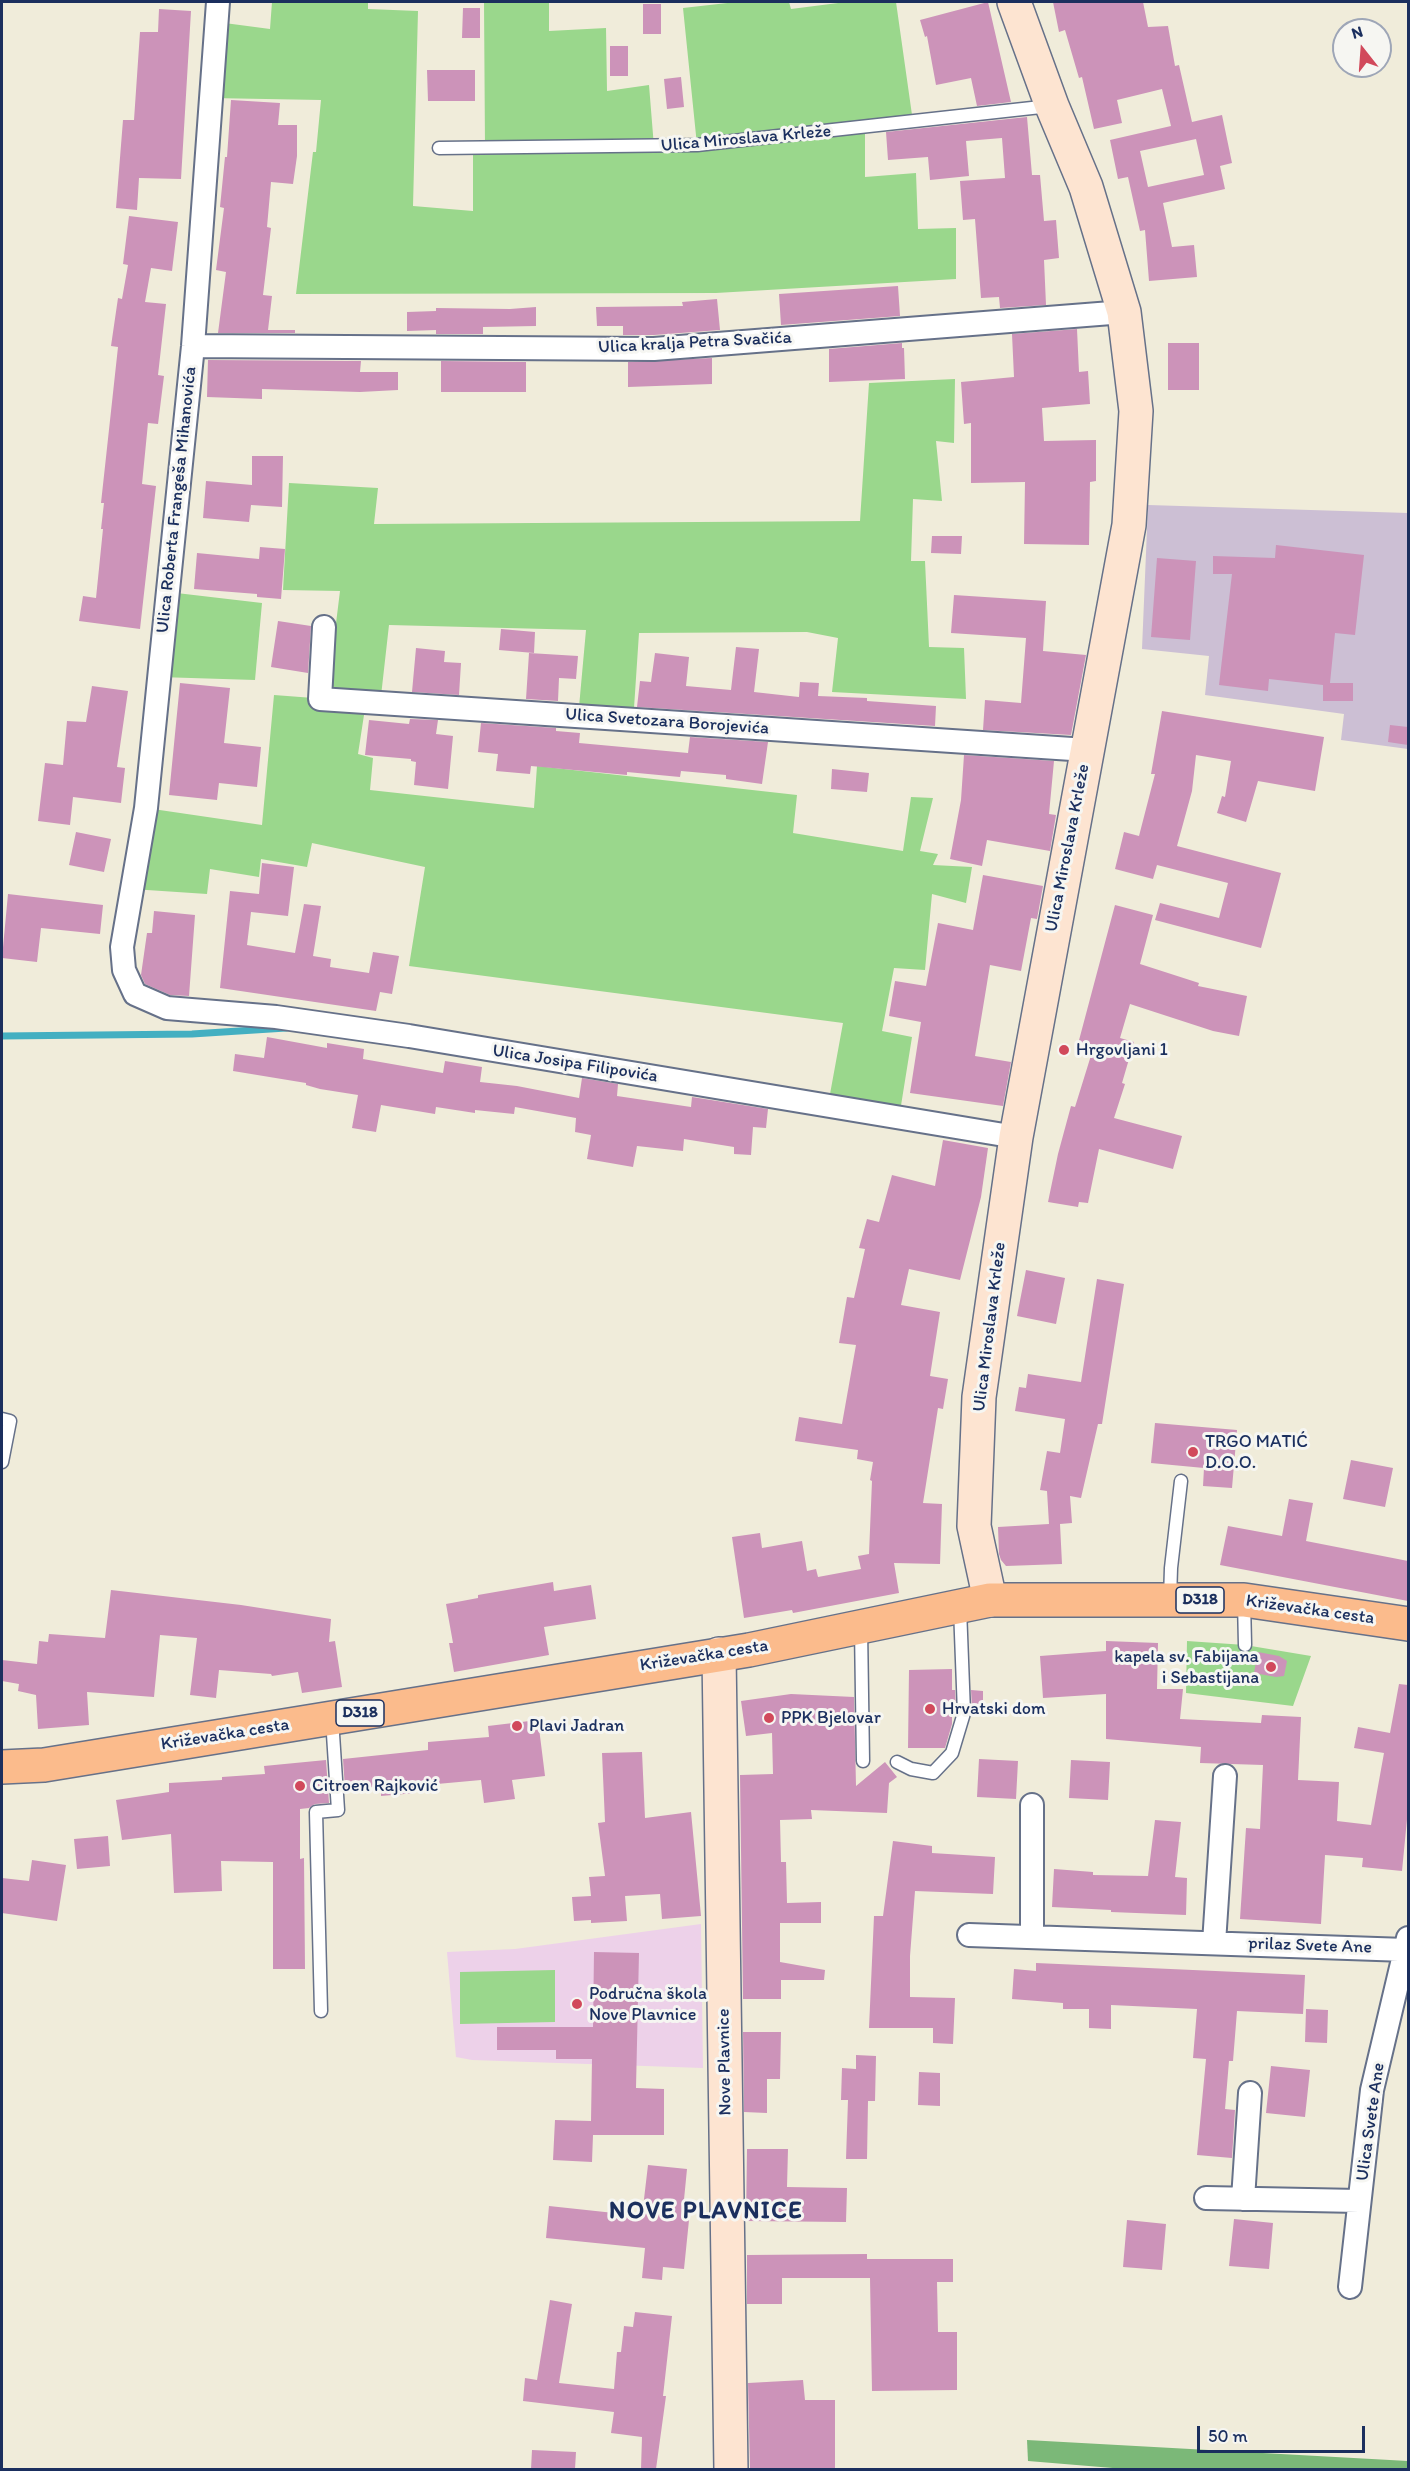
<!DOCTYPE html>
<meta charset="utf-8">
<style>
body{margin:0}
#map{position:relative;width:1410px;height:2471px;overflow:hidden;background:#f0ecda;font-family:Itim,sans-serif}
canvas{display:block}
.frame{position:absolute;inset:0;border:3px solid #1b2f5e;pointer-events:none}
.north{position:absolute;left:1332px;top:18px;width:60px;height:60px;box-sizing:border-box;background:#f6f6f2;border:2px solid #9ea6b7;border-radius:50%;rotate:343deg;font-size:16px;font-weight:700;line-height:24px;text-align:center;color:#1b2f5e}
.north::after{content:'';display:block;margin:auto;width:21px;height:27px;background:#d1495b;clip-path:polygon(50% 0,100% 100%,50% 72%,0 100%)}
.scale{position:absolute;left:1197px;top:2426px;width:168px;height:27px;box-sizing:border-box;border:3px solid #1b2f5e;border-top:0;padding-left:8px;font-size:18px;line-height:21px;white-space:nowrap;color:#1b2f5e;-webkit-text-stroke:4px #f6f6f2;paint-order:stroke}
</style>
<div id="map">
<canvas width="1410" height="2471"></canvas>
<div class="frame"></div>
<div class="north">N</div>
<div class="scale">50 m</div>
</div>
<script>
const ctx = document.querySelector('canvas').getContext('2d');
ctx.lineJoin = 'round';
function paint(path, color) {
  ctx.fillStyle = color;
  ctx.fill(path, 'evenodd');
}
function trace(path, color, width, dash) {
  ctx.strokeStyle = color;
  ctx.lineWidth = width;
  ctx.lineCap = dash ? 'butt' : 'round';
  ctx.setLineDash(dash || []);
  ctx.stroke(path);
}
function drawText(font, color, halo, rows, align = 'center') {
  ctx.font = font + ' Itim,sans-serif';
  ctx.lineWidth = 6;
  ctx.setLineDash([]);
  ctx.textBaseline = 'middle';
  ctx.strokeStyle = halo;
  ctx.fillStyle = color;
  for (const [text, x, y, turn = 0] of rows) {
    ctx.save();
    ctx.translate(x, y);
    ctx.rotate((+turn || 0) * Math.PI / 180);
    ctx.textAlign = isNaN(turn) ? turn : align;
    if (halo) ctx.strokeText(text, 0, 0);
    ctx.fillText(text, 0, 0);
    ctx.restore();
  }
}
const built = new Path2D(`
 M701,1924L703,2068L472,2060L456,2057L447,1952L515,1949Z`);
const industrial = new Path2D(`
 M1148,505L1408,513V749L1341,740L1344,714L1205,695L1209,656L1142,649Z`);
const green = new Path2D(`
 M272,2H368V9L418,11L413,206L473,211V148L485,147L484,2H549V31L606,28L607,91L649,85L654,147L697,145L683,8L736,2H789L791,9L846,2H896L913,122L865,127V177L916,173L918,229L956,228V279L716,293L296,294L313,152H316L321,100L211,98L217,22L270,29Z
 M955,379L954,443L936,441L942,501L913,499L911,561H925L929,647L964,648L966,699L832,692L838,638L807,632L639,633L634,708L579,707L586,630L389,625L381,696L328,688L340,591L283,590L289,483L378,488L374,524L860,521L869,383Z
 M168,592L262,603L255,680L159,677Z
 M274,695L366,702L358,754L373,758L370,790L534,808L537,766L797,795L793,833L903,851L911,797L933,798L920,851L938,854L933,865L972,867L966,903L932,894L925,970L894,968L882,1031L912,1037L899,1118L828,1105L843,1023L409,966L425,867L312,843L307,867L261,859L259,877L210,869L207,894L132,889L146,808L262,825Z
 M1187,1641L1245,1645L1311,1656L1293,1706L1186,1693Z
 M555,1970V2022L460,2024V1972Z`);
const forest = new Path2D(`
 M1027,2440L1408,2461V2469L1137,2470L1028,2461Z`);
const stream = new Path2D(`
 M2,1036L192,1034L286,1028`);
const building = new Path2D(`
 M988,2L1011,102L977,106L971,78L936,85L927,36L925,37L920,20Z
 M1053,2H1143L1148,27L1168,26L1175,66L1179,65L1192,122L1222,115L1232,163L1220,166L1225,189L1163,203L1172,247L1194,245L1197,277L1149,281L1145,230L1140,231L1128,177L1118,179L1110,140L1171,126L1162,89L1117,100L1122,123L1094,129L1082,77L1079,78L1065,30L1059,32ZM1196,139L1204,175L1148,187L1140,151Z
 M643,4H661V34H643Z
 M463,8H480V38H462Z
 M159,9L191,11L181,179L139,178L137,210L116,208L123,120H134L140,32H158Z
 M610,46H628V76H610Z
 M427,70H475V101H428Z
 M681,77L684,107L667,109L664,79Z
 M231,100L280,103L278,125H297V156L293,184L271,182L267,227L271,228L263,295L272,296L268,330H295V333H218L226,272L216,270L224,208L220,207L225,157H227Z
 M1027,117L1032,175H1040L1044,221L1056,220L1059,258L1044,260L1046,305L1000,308L999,297L981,298L975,219L963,220L960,181L1005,178L1002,138L966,141L969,176L930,180L928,157L888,160L886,132Z
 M129,216L178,222L172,271L151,268L145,302L166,304L158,375L164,376L158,424L148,423L142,484L156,486L140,629L79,621L83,596L96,598L103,529H101L104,503H101L118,347L111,346L118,298L122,299L128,265L123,264Z
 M898,286L900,316L781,325L779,294Z
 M717,299L720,330L654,335H623V326H597L596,307L683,306L682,302Z
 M536,307V326L483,327V334H436V330L407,331V312L436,311V308L510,309Z
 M1077,329L1079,372L1088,371L1090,404L1042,408L1044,441L1096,440V481L1090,482L1089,545L1024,544L1025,482L971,483V423L964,424L961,382L1014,377L1012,334Z
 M902,343V348H904L905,379L829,382V349Z
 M1168,343H1199V390H1168Z
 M712,358V384L628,387V362Z
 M208,360L361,361L360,372H398V390L360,392L262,389V399L207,397Z
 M441,361L526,362V392H441Z
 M252,456H283L282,507L251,505L249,522L203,518L206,481L252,485Z
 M932,536H962L961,554L931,553Z
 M1276,545L1364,555L1355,635L1335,633L1330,683H1353V701H1323V685L1269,679L1268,691L1219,685L1232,574H1213V556L1275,558Z
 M260,547L285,549L281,599L257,597V594L194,589L197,553L259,559Z
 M1157,558L1196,561L1190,640L1151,637Z
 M954,595L1046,601L1043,651L1086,655L1071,735L983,730L985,700L1021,703L1026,638L951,633Z
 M278,621L311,626L308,673L271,667Z
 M501,629L535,632L534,653L499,650Z
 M736,647L759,649L754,692L799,697L800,682L819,683L818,696L867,698V701L936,706L935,726L637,707L640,681L651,682L655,653L689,657L686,686L731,690Z
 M416,648L445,651L444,662L461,663L459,695L412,692Z
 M529,653L578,656L576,679L559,678L558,701L526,699Z
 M180,683L230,688L224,743L261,747L257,787L219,783L217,800L169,795Z
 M92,686L128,691L117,767L125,768L121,803L73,797L70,825L38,821L45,763L63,765L67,721L86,722Z
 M1162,711L1324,737L1315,791L1258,781L1246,822L1217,813L1222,796L1225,797L1231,761L1196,755L1192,791L1177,846L1281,873L1261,948L1155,920L1160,903L1219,918L1228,883L1157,865L1153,879L1115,869L1124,832L1139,836L1155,774H1151Z
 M410,719L438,720L436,734L453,736L448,789L414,785L416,762L411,761V759L365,755L369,720L409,724Z
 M481,723L556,728V731L580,733L579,743L688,753L690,737L768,742L762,784L726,779V775L681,771L680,777L627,772V775L531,766L530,774L496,771L498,754L478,752Z
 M1390,725L1408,727V745L1388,742Z
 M964,755L1054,761L1049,814L1056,815L1050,851L987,840L982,866L950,859L961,800Z
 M832,769L869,773L867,792L831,789Z
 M76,832L111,839L104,872L69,865Z
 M262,863L294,867L288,916L251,912L247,945L295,953L304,904L321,906L313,956L331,959L330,967L369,973L373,952L399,956L392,994L380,992L376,1011L220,988L230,891L259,894Z
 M983,875L1043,886L1037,919L1031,918L1021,971L990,965L975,1056L1011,1062L1003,1106L910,1093L921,1022L889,1016L895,981L926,986L938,923L973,930Z
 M8,894L103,905L100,934L41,928L37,962L2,958Z
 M1115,905L1153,915L1140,964L1199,983L1198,986L1247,996L1239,1036L1213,1031L1130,1004L1120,1038L1134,1042L1122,1083L1125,1084L1114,1118L1182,1136L1173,1169L1099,1149L1088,1203L1079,1202L1078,1207L1048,1202L1058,1154L1071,1106L1075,1107L1093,1049L1078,1044Z
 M154,911L195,915L189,996L170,995L145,984L141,975L147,933H152Z
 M267,1037L327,1048V1043L364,1049L363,1059L443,1073L445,1061L482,1067L480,1082L517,1086L579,1098L582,1078L618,1084L617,1096L691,1107L692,1097L768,1109L766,1128L753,1127L751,1155L734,1154V1147L684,1139L683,1151L637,1146L633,1167L587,1159L591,1135L575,1132L576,1118L515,1107L514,1114L475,1110V1113L436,1107L435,1114L381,1105L376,1132L352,1128L358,1095L320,1089L306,1085V1083L233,1071L235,1054L264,1058Z
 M943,1140L988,1148L981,1197L960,1280L909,1269L901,1305L940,1312L930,1376L948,1379L943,1409L938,1408L923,1503L942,1504L940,1564L894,1563L899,1593L793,1613L792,1610L744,1618L732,1537L760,1533L762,1548L802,1541L807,1571L816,1569L818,1577L861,1569L858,1556L869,1554L872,1481L870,1480L873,1462L857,1459L858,1450L795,1441L799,1417L842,1424L856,1345L839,1343L847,1297L854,1298L865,1249L859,1248L867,1219L879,1222L892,1175L935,1186Z
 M1026,1270L1065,1278L1056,1324L1017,1316Z
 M1097,1279L1124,1284L1102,1424H1098L1081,1498L1070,1496L1072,1523L1060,1524L1062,1564L1006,1566L1001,1560L999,1554L998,1527L1049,1524L1047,1491L1040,1490L1047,1451L1060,1453L1065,1419L1015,1411L1019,1387L1026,1388L1028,1374L1081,1382Z
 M1155,1423L1237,1430L1232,1488L1203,1486L1204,1468L1151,1463Z
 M1351,1460L1393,1468L1385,1507L1343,1499Z
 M1289,1499L1313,1503L1306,1541L1408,1561V1601L1220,1565L1228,1526L1282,1536Z
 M553,1582L554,1591L591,1585L596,1619L544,1627L549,1655L454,1672L449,1643H453L446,1604L478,1598V1595Z
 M111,1590L241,1605L331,1619L329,1642L335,1641L342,1687L302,1693L298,1672L272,1676L271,1674L219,1670L216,1698L190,1695L197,1638L160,1635L154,1697L87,1692L89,1725L38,1729L36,1695L18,1691L19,1684L2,1681V1660L37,1664L39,1641L48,1642L49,1634L105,1638Z
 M1106,1641L1158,1643L1157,1689H1183L1180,1719L1261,1723L1262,1715L1301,1717L1298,1780L1339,1782L1337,1821L1371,1825L1384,1753L1354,1748L1358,1727L1390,1733L1399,1684L1408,1685V1809L1402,1871L1362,1867L1363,1858L1325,1855L1321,1924L1240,1919L1246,1828L1260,1829L1263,1765L1200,1763L1201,1747L1106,1739V1694L1043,1698L1040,1656L1106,1651Z
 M1258,1652L1279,1656L1287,1661L1284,1676L1276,1677L1254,1673Z
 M952,1669V1690H955L956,1708H952V1724L945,1748H908L909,1670Z
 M971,1690L983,1691V1708H972Z
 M791,1694L854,1697L856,1786L885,1762L897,1777L889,1783L887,1813L811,1810L812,1819L780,1820L781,1862H786L787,1903L821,1902V1923H780V1962L825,1970L824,1980H781V1999H743L740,1775L773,1774L772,1733L746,1736L741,1701Z
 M538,1720L545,1776L512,1780L515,1799L484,1803L481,1780L415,1786L416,1793L381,1796V1786L345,1789L343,1759L428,1750V1742L489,1737L488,1726Z
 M642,1752L645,1818L691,1812L701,1916L662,1919L660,1894L625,1896L627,1921L591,1923V1920L574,1921L572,1897L591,1896L589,1877L605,1876L598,1823L605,1822L602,1753Z
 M979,1759L1018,1761L1016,1799L977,1797Z
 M326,1760L329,1803L315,1804L309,1808L300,1809V1859L304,1858L305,1969H273V1862L221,1861L222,1891L174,1893L171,1834L122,1840L116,1800L169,1792V1783L222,1780V1777L265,1774L264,1766Z
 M1071,1760L1110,1762L1108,1800L1069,1798Z
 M1155,1820L1181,1822L1175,1877L1187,1878L1186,1915L1111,1912V1910L1052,1907L1054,1869L1093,1872V1875L1148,1876Z
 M108,1836L110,1866L77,1869L74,1839Z
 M893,1841L932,1846V1853L995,1857L993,1894L915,1891L910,1956V1997L955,1998L953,2044L933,2043V2028H869L874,1916H883Z
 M32,1860L66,1865L57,1921L2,1913V1878L29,1881Z
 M594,1952L639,1953L636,2088L664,2089V2135H593L592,2162L553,2160L555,2120L591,2121L592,2059H556V2050H497V2027H593Z
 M1036,1963L1305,1975L1303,2014L1237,2011L1233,2061H1229L1225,2109L1235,2110L1232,2158L1197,2155L1206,2059L1193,2058L1197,2009L1111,2005V2029L1089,2028V2009H1063V2003L1012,1999L1014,1969L1036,1971Z
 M1306,2009L1328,2010L1327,2043L1305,2042Z
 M743,2032H781L780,2079H767V2113L744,2112Z
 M856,2055L876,2056L875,2101H868L867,2159H846L848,2100H841L842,2068L856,2069Z
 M1271,2066L1310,2070L1305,2117L1266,2113Z
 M919,2072L940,2073V2106L918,2105Z
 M747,2149H788L787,2187L847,2188L846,2222L746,2221Z
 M648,2165L687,2169L682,2220H689L684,2269L663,2267L662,2280L642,2278L645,2248L546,2238L549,2206L642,2216Z
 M1234,2219L1273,2223L1269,2269L1229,2266Z
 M1127,2220L1166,2224L1162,2270L1123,2267Z
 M867,2254V2259H953V2282H937L938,2332H957V2390L872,2391L870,2278H782V2304H747V2255Z
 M550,2300L572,2304L559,2383L614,2389L617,2352H621L624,2326L633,2327L635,2312L672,2316L663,2396H666L656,2469H641L642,2437L611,2433L614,2412L523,2401L525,2378L537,2380Z
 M803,2380L805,2400H835V2469H750L748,2383Z
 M532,2450L576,2452L575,2469H531Z`);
const lane = new Path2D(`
 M439,148L697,145L1050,106
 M2,1419L10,1421L2,1462
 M1170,1599L1171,1568L1181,1481
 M1244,1601L1245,1645
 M861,1628L863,1761
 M897,1762L911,1769L933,1773L952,1753L964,1713L960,1608
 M321,2011L316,1812L338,1810L332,1719`);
const street = new Path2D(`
 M218,2L193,346L161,659L146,808L122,947L124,970L135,994L167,1008L276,1017L409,1036L1016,1137
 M193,346L654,349L1124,312
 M324,627L320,699L1087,750
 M1032,1805V1937
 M969,1935L1406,1950
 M1214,1943L1225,1776
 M1206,2198L1359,2201
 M1243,2199L1250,2093
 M1350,2287L1372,2090L1408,1938`);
const secondary = new Path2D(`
 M990,1600L974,1526L979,1397L1016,1137L1129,525L1136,411L1124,312L1086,187L1052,106L1014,2
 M719,1654L731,2470`);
const primary = new Path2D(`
 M2,1767L44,1765L749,1650L990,1600H1244L1408,1624`);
const markers = [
 [1064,1050,6,"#d1495b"],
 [1193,1452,6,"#d1495b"],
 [1271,1667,6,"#d1495b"],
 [930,1709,6,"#d1495b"],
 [769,1718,6,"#d1495b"],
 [517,1726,6,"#d1495b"],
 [300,1786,6,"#d1495b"],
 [577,2004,6,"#d1495b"]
];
const shields = [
 [1200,1600,48],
 [360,1713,48]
];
const shieldNames = [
 ["D318",1200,1600],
 ["D318",360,1713]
];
const streetNames = [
 ["Ulica Miroslava Krleže",746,139,-5],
 ["Ulica kralja Petra Svačića",695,343,-3],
 ["Ulica Roberta Frangeša Mihanovića",177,500,-84],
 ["Ulica Svetozara Borojevića",667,722,4],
 ["Ulica Miroslava Krleže",1068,848,-79],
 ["Ulica Josipa Filipovića",575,1064,9],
 ["Ulica Miroslava Krleže",990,1327,-83],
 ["Križevačka cesta",1310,1610,8],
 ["Križevačka cesta",704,1656,-9],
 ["Križevačka cesta",225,1735,-9],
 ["prilaz Svete Ane",1310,1946,2],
 ["Nove Plavnice",725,2062,-91],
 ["Ulica Svete Ane",1371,2122,-82]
];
const poiNames = [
 ["Hrgovljani 1",1076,1050],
 ["TRGO MATIĆ",1205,1442],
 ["D.O.O.",1205,1463],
 ["kapela sv. Fabijana",1259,1657,"right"],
 ["i Sebastijana",1259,1678,"right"],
 ["Hrvatski dom",942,1709],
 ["PPK Bjelovar",781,1718],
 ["Plavi Jadran",529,1726],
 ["Citroen Rajković",312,1786],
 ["Područna škola",589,1994],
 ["Nove Plavnice",589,2015]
];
const districtNames = [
 ["NOVE PLAVNICE",706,2212]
];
paint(built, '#edd1e9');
paint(industrial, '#ccbfd4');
paint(green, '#9ad78c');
paint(forest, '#7bb878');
trace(stream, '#43afc1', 7);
paint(building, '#cc93b9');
trace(lane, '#667189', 15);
trace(street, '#667189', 26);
trace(secondary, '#667189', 36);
trace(primary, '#667189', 36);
trace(lane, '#fff', 12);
trace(street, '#fff', 22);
trace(secondary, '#fde4d1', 33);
trace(primary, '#fbbb8c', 33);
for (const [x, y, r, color] of markers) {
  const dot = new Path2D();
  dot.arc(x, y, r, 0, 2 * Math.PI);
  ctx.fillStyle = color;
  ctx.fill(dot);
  trace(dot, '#f6f6f2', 2);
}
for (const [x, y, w] of shields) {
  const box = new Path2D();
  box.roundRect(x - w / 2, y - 13, w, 26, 4.5);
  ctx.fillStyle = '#f6f6f2';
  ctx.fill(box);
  trace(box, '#1b2f5e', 1.5);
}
drawText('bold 16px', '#1b2f5e', null, shieldNames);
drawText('18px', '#1b2f5e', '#f6f6f2', streetNames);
drawText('18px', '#1b2f5e', '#f6f6f2', poiNames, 'left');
ctx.letterSpacing = '1.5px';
drawText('bold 24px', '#1b2f5e', '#f6f6f2', districtNames);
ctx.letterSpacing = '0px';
</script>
